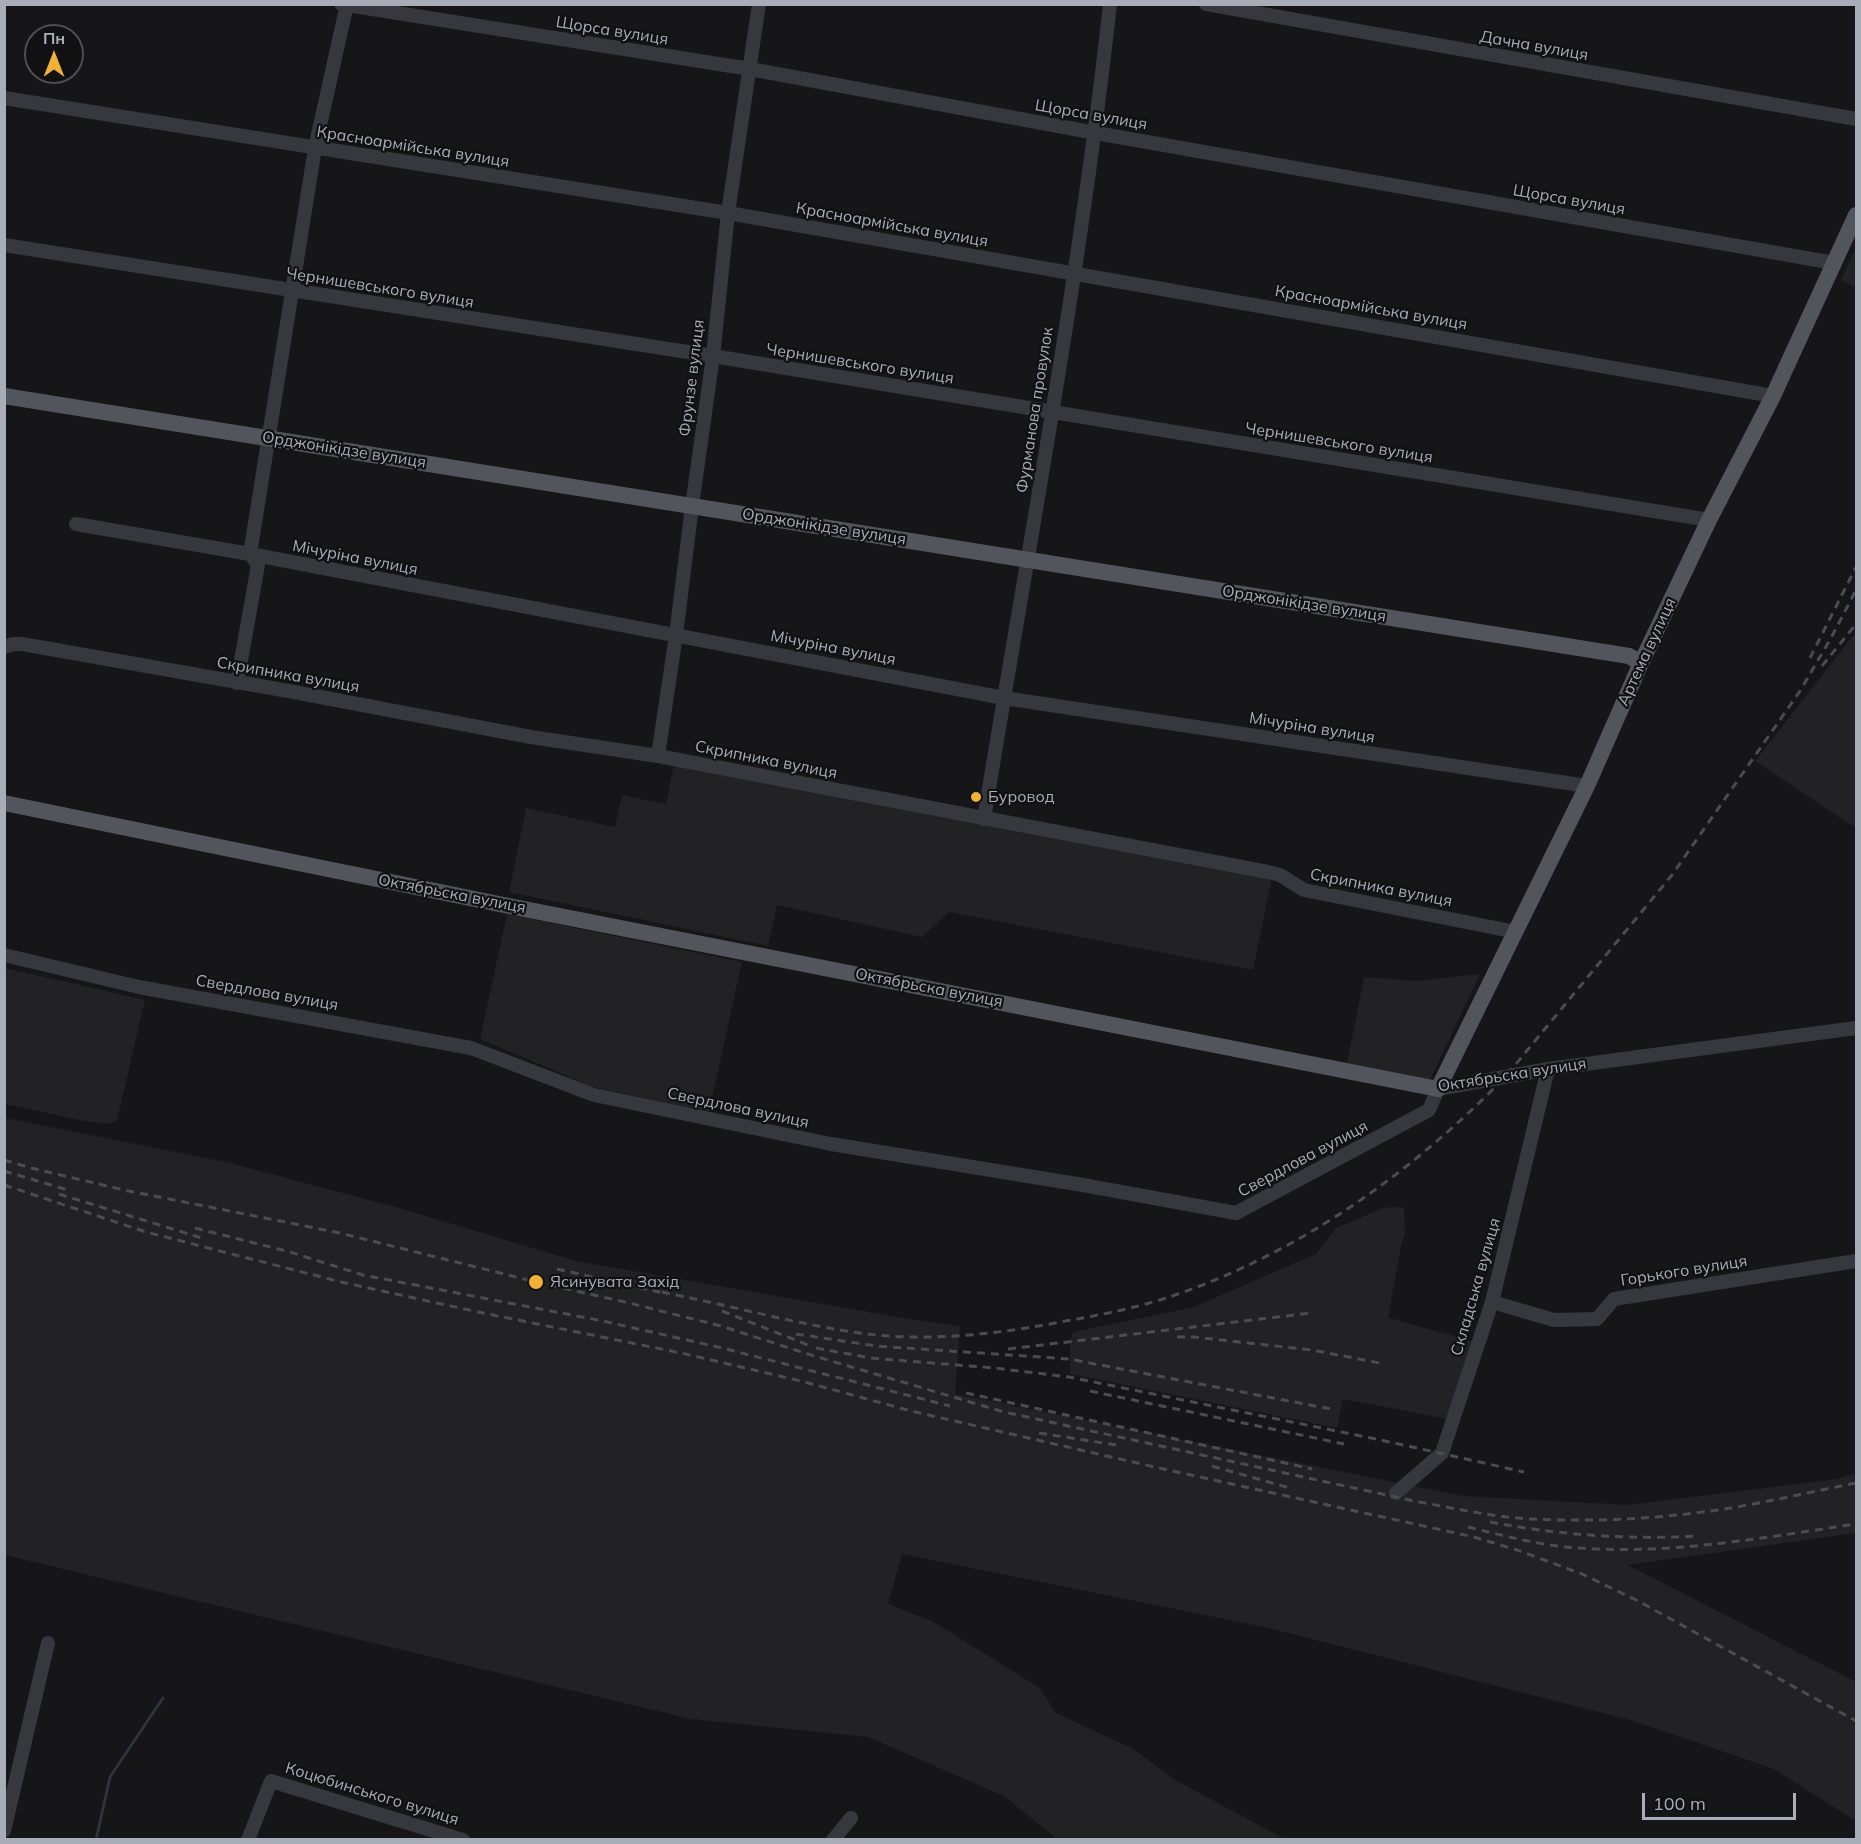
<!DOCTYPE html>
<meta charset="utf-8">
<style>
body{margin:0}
#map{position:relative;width:1861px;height:1844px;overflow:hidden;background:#161618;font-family:Mulish,sans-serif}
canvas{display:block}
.frame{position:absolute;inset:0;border:6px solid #a8adb8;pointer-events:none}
.north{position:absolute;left:24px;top:24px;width:60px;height:60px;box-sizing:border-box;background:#111113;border:2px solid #4d4f55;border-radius:50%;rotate:0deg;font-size:16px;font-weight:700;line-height:24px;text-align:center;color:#a8adb8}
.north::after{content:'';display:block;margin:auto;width:21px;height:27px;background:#f2b134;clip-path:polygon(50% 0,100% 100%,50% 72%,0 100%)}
.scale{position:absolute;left:1642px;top:1793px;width:154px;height:27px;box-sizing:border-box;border:3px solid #a8adb8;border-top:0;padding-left:8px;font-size:18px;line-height:21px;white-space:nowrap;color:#a8adb8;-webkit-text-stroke:4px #111113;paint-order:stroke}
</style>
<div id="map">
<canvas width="1861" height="1844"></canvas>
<div class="frame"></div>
<div class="north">Пн</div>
<div class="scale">100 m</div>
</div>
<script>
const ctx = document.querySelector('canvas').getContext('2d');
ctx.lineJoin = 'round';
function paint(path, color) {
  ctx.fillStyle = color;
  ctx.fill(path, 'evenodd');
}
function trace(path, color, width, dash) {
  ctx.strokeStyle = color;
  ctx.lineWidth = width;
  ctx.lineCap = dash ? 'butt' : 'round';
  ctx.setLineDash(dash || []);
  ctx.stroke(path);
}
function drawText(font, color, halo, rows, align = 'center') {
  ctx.font = font + ' Mulish,sans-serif';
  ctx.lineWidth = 4.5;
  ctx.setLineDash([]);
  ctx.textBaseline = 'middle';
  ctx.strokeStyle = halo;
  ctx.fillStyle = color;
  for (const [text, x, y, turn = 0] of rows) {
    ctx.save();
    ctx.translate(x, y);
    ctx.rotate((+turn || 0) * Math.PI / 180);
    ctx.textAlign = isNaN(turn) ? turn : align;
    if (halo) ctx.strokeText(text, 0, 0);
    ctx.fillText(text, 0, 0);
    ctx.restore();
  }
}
const built = new Path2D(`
 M1856,248V288L1841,280Z
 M1856,632V828L1755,761Z
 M674,765L1272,877L1253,970L949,912L922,937L777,905L768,946L509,892L526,808L615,827L622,795L666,804Z
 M507,914L742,962L709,1112L593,1087L480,1039Z
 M5,968L145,1000L117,1120L109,1124L84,1121L5,1104Z
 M1480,974L1430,1080L1347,1064L1364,977L1417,981Z
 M5,1118L230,1163L399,1208L576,1261L909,1319L960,1326L955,1394L1463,1496L1627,1505L1837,1479L1856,1473V1533L1628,1565L1856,1682V1821L1772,1768L1630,1720L1269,1628L902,1554L888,1604L932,1621L1040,1688L1056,1713L1133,1749L1177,1781L1285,1839H1057L1004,1796L868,1737L691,1719L5,1555Z
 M1404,1207L1405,1233L1401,1246L1388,1318L1476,1342L1453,1420L1343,1399L1337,1428L1070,1374V1342L1073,1332L1194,1307L1316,1254L1336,1228L1383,1208Z`);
const stream = new Path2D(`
 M96,1840L110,1777L163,1698`);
const minor = new Path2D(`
 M341,4L750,69L1096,133L1834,263
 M1206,4L1856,119
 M4,98L728,213L1773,396
 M4,245L713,356L1709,520
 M76,524L250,554L1004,698L1587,786
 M4,647L13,644H22L294,692L531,737L658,756L1268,872L1280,875L1304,890L1516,932
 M237,683L258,565L250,554L315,148L347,4
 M658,756L676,635L692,506L713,356L728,213L759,4
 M984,819C1028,548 1080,278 1110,4
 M4,955L139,987L471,1048L594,1095L831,1144L1083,1185L1236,1213L1429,1110L1438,1089L1548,1069L1856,1028
 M1492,1302L1554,1320L1597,1319L1614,1299L1856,1261
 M1396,1493L1442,1453L1492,1302L1548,1069
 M4,1831L48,1643
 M248,1840L271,1781L463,1840
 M833,1840L851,1818`);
const major = new Path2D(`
 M4,396L1629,656L1641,663
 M4,803L499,904L1438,1089L1587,786L1641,663L1709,520L1773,396L1856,215`);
const rail = new Path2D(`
 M1810,658L1856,567
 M1822,666L1856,624
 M4,1160L31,1168L124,1190L340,1233L536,1282L625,1302L721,1326L811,1355L1004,1412L1414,1501C1453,1508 1492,1517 1531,1519C1593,1522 1656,1519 1718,1510C1764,1503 1810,1492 1856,1483
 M4,1171L71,1191
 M4,1185L146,1232L341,1282L483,1313L681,1353L801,1381L911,1411L1159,1468L1474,1537L1520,1551L1582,1574L1640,1602L1856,1721
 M59,1194L205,1239
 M195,1228L290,1252L363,1275L603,1321L718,1347L950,1406
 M557,1269L668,1294
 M662,1292C701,1300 740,1309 779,1318C822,1327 864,1336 908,1337C959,1338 1009,1332 1060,1322C1101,1315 1142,1307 1181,1293C1305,1249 1415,1170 1506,1076L1672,875L1800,691L1831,638L1856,590
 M722,1311L808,1345
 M796,1334L876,1346L1069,1359L1336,1410
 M1177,1337H1194L1312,1350L1385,1364
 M816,1348L871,1358L994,1368L1069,1377L1381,1440L1524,1472
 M1008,1349L1311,1313
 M1090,1391L1344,1444
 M966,1393L1312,1469
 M1039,1433L1116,1445
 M1212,1466L1293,1489
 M1490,1522C1559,1535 1629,1540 1699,1536
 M1468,1527C1505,1536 1542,1546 1580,1548C1671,1555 1767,1537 1856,1524`);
const markers = [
 [976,797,6,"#f2b134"],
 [536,1282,8,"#f2b134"]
];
const streetNames = [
 ["Щорса вулиця",612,31,9],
 ["Дачна вулиця",1534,46,10],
 ["Щорса вулиця",1091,115,10],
 ["Красноармійська вулиця",413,147,9],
 ["Щорса вулиця",1569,200,10],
 ["Красноармійська вулиця",892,225,10],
 ["Чернишевського вулиця",380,288,9],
 ["Красноармійська вулиця",1371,308,10],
 ["Чернишевського вулиця",860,364,9],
 ["Фрунзе вулиця",692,378,-83],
 ["Фурманова провулок",1035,410,-81],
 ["Чернишевського вулиця",1339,443,9],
 ["Орджонікідзе вулиця",344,450,9],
 ["Орджонікідзе вулиця",824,527,9],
 ["Мічуріна вулиця",355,558,11],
 ["Орджонікідзе вулиця",1304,604,9],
 ["Мічуріна вулиця",833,648,11],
 ["Артема вулиця",1647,652,-65],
 ["Скрипника вулиця",288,675,10],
 ["Мічуріна вулиця",1312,728,9],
 ["Скрипника вулиця",766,760,11],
 ["Скрипника вулиця",1381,888,11],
 ["Октябрьска вулиця",452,894,11],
 ["Октябрьска вулиця",929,988,11],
 ["Свердлова вулиця",267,993,10],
 ["Октябрьска вулиця",1512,1075,-9],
 ["Свердлова вулиця",738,1108,12],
 ["Свердлова вулиця",1303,1159,-28],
 ["Горького вулиця",1684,1271,-9],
 ["Складська вулиця",1476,1287,-74],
 ["Коцюбинського вулиця",372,1794,17]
];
const poiNames = [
 ["Буровод",988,797],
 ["Ясинувата Захід",550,1282]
];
paint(built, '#222225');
trace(stream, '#2c353c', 3);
trace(minor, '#37383d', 14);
trace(major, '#53555c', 16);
trace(rail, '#4a4c52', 3, [8, 6]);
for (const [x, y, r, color] of markers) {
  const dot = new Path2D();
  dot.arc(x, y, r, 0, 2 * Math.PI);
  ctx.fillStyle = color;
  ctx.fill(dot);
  trace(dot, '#111113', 2);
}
drawText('16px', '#a8adb8', '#111113', streetNames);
drawText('16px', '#a8adb8', '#111113', poiNames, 'left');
</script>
